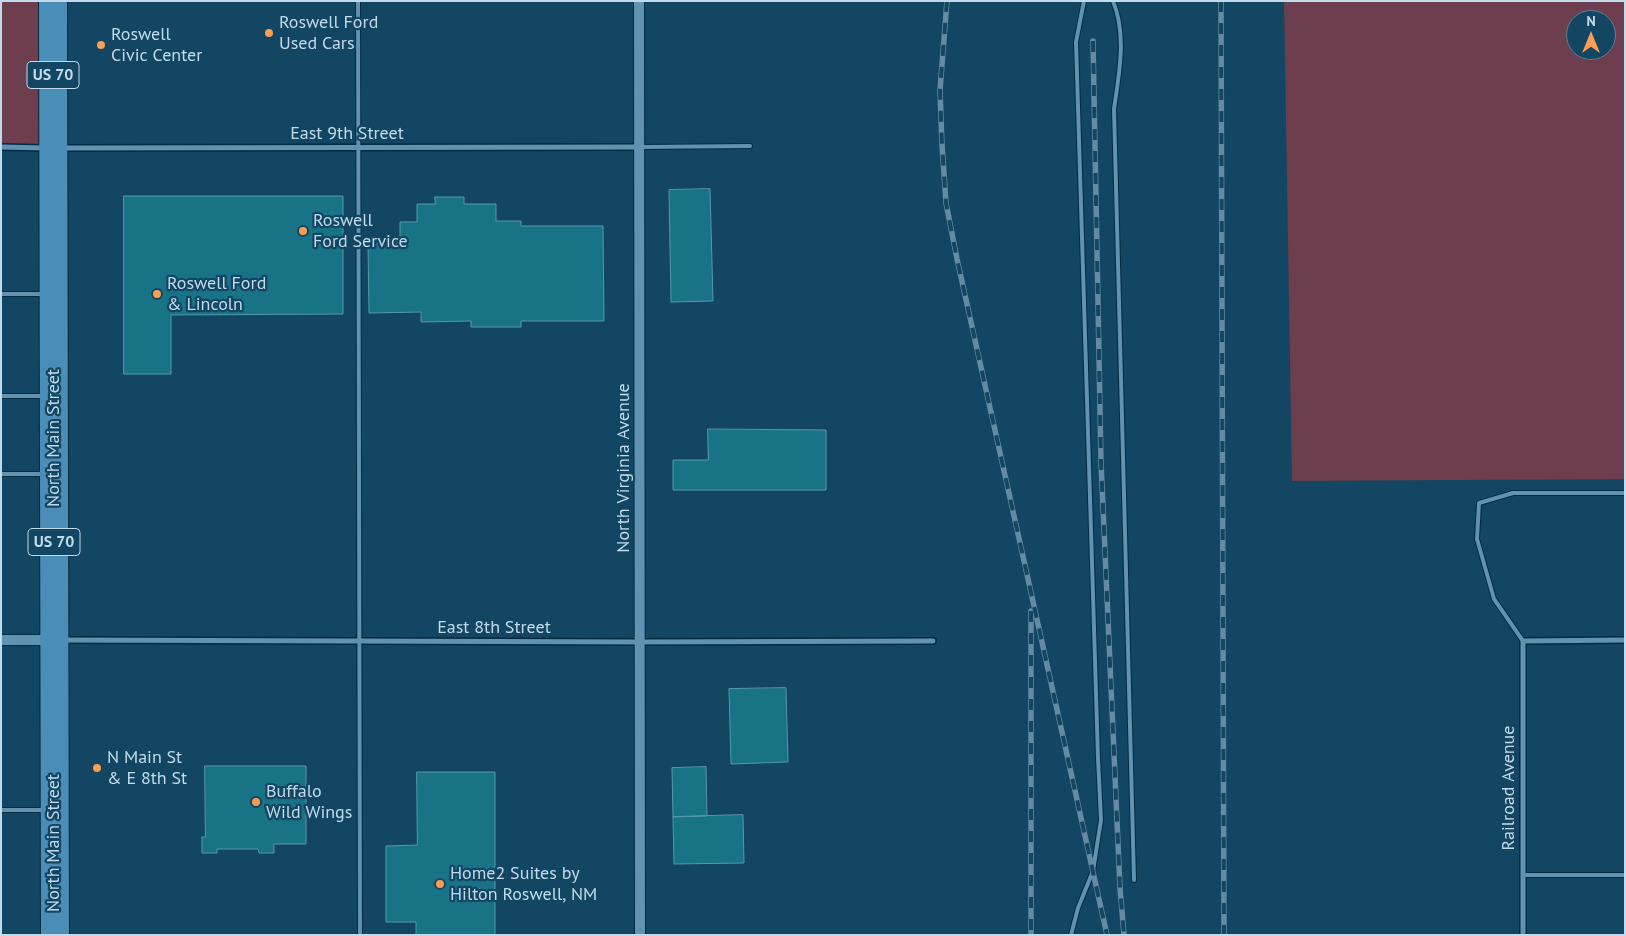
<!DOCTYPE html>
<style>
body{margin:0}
#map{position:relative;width:1626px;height:936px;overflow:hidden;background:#124663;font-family:"PT Sans",sans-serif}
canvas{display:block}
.frame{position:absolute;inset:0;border:2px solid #c2dbec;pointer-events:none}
.north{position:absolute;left:1566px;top:10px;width:50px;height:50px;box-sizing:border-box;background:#124663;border:1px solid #58829a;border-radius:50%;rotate:0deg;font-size:14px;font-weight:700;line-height:20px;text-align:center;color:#c2dbec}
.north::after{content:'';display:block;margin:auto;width:18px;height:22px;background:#fb9e51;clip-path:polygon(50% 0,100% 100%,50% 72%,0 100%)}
</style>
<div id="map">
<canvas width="1626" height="936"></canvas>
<div class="frame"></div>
<div class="north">N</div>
</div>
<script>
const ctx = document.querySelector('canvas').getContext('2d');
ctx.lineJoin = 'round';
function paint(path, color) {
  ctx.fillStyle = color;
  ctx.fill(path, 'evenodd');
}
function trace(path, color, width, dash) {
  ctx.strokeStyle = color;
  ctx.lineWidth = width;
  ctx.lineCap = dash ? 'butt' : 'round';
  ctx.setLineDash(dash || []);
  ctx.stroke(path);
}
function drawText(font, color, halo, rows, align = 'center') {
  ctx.font = font + ' "PT Sans",sans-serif';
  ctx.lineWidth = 4.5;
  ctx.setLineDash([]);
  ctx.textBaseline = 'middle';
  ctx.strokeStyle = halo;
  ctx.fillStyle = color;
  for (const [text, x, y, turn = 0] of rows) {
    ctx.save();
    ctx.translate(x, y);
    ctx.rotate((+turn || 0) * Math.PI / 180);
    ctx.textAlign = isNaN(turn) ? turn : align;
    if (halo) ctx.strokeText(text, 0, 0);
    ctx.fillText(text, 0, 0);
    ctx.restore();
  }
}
const green = new Path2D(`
 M1,1H53L54,148L1,147Z
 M1284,1H1625V479L1292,481ZM1576,20H1606V50H1576Z`);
const building = new Path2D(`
 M710,189L713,301L671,302L669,190Z
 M124,196H343V314L171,315V374H124Z
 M435,197H464V204H496V221H521V226H603L604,321H521V327H471V321L421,322V312L369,313L368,244L400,243V222H417V204H435Z
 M708,429L826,430V490H673V460H708Z
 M786,688L788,762L731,764L729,689Z
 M205,766H306V844H274V853H259L258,849H217V853H202V837H205Z
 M706,767L707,816L673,817L672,768Z
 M417,772H495V935H416V922H386V846L417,845Z
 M743,815L744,863L674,864L673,817Z`);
const lane = new Path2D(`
 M358,1L360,935
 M1113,1C1127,35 1119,74 1114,109L1134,880
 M640,147L750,146
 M1,294H44
 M1,396H44
 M1,474H44
 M1523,641L1494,599L1477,539L1479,503L1513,493H1625
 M1,810H44
 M1523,875H1625
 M1071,935L1078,908L1093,871L1101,820L1098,758L1076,42L1084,1`);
const street = new Path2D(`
 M1,147L46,148
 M62,148L640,147
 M62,640L641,642L933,641
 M1523,935V641L1625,640`);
const secondary = new Path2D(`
 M639,1L640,935
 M1,640H53`);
const primary = new Path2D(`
 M53,1L55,935`);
const rail = new Path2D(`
 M947,1L940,90L942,145L946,203L957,259L1107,935
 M1221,1L1224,935
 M1093,41L1101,462L1120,888L1124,935
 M1031,611V935`);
const markers = [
 [269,33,5,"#fb9e51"],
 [101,45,5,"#fb9e51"],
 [303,231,5,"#fb9e51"],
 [157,294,5,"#fb9e51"],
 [97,768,5,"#fb9e51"],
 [256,802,5,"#fb9e51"],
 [440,884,5,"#fb9e51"]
];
const shields = [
 [53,75,52],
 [54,542,52]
];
const shieldNames = [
 ["US 70",53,75],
 ["US 70",54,542]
];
const poiNames = [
 ["Roswell Ford",279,23],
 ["Used Cars",279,44],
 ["Roswell",111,35],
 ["Civic Center",111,56],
 ["Roswell",313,221],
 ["Ford Service",313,242],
 ["Roswell Ford",167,284],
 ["& Lincoln",167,305],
 ["N Main St",107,758],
 ["& E 8th St",107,779],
 ["Buffalo",266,792],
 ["Wild Wings",266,813],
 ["Home2 Suites by",450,874],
 ["Hilton Roswell, NM",450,895]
];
const streetNames = [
 ["East 9th Street",347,134],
 ["North Main Street",54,438,-90],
 ["North Virginia Avenue",624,468,-90],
 ["East 8th Street",494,628],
 ["Railroad Avenue",1509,788,-90],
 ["North Main Street",54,843,-90]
];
paint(green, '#6c3e4e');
paint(building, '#197387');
trace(building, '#5698aa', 1);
trace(lane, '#032b40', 6);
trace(street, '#032b40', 8);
trace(secondary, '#032b40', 12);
trace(primary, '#032b40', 30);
trace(lane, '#6092b2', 4);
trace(street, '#6092b2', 5);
trace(secondary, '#6092b2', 10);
trace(primary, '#4a8db6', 28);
trace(rail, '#648ba2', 5.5);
trace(rail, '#124663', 4, [11]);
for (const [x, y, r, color] of markers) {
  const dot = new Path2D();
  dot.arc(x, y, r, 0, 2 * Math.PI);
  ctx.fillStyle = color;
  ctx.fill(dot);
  trace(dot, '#124663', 2);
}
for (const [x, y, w] of shields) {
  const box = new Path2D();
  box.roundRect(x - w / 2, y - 13.5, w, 27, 4);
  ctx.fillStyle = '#124663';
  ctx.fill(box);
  trace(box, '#c2dbec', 1);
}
drawText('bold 16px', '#c2dbec', null, shieldNames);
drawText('18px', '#c2dbec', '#124663', poiNames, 'left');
drawText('18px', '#c2dbec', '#124663', streetNames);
</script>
